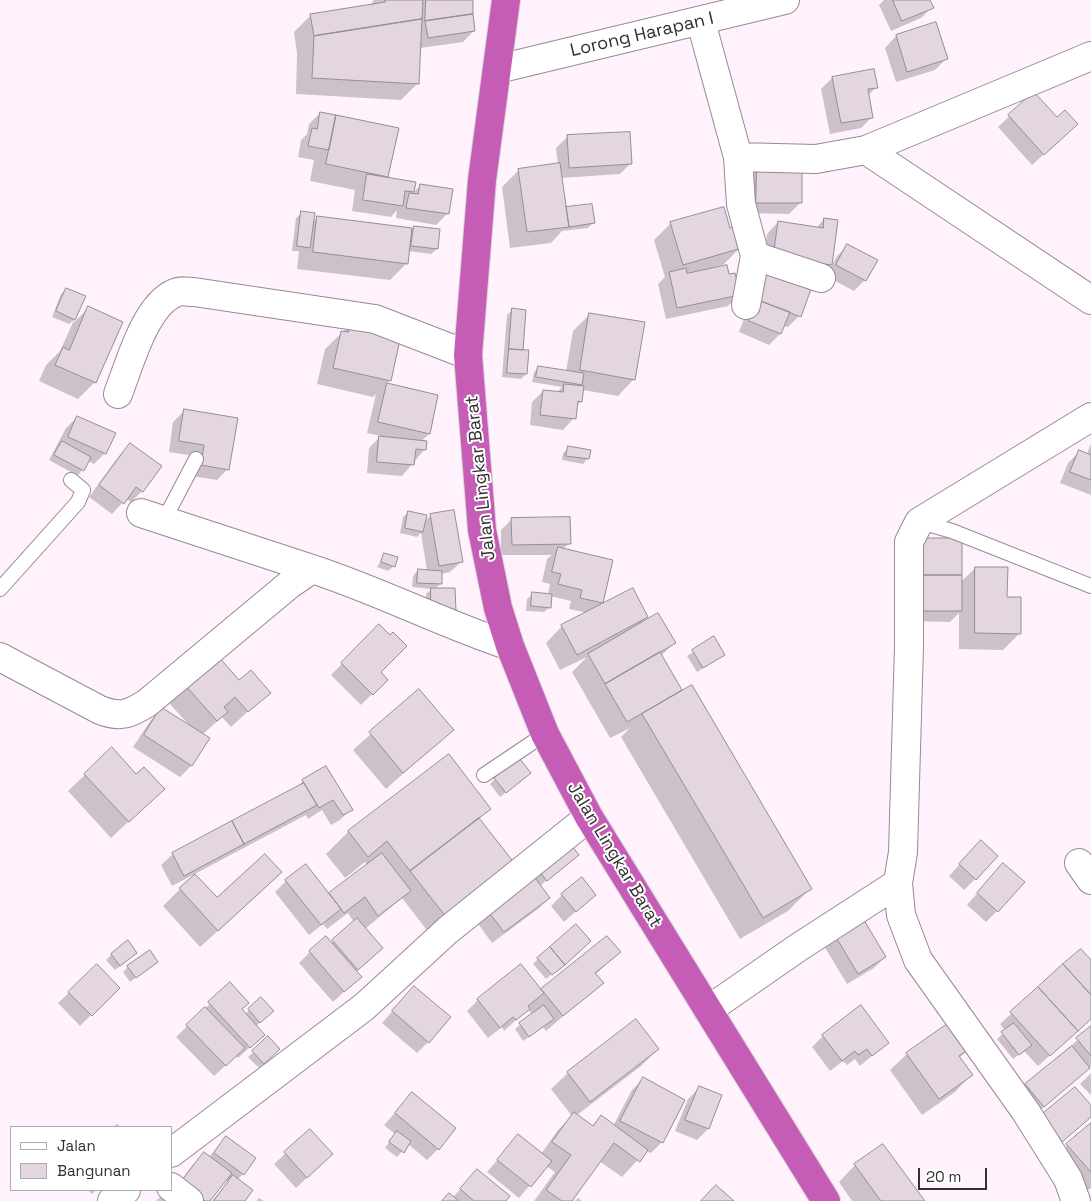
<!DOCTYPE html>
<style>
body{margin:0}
#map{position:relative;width:1091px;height:1201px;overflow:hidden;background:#fff2fd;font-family:"Space Grotesk",sans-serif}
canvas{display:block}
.legend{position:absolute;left:10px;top:1126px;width:162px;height:65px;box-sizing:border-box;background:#fff;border:1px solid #adabad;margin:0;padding:6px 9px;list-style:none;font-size:15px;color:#322e32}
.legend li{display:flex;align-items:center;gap:10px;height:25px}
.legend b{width:25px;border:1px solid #adabad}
.scale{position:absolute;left:918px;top:1168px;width:69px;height:22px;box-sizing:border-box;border:2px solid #322e32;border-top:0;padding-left:6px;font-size:15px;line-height:18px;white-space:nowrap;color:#322e32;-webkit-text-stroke:4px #fff;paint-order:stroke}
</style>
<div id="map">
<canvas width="1091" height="1201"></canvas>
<ul class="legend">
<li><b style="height:6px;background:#fff"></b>Jalan</li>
<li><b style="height:14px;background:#e3d6e0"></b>Bangunan</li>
</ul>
<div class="scale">20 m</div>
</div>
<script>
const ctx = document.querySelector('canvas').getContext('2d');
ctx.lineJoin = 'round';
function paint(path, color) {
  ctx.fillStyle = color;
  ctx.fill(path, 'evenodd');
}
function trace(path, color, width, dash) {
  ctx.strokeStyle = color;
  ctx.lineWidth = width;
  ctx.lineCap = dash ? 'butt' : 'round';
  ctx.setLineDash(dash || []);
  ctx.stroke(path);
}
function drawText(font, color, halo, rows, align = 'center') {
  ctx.font = font + ' "Space Grotesk",sans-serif';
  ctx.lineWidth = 4;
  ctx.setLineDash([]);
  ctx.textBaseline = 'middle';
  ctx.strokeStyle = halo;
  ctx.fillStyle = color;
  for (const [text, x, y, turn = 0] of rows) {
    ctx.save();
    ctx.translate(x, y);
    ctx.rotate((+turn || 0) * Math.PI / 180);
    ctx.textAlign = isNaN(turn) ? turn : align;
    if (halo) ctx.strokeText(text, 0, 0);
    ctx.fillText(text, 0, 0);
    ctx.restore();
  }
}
const shadow = new Path2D(`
 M374,0H472L474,31L463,42L420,48L418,83L401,100L296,94L297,53L294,32L311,15L370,6Z
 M884,0H929L932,7L921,18L891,31L879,5Z
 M935,24L946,59L935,70L896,82L885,48L896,36Z
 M832,78L876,87L868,96L872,117L861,128L830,134L821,89Z
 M1034,93L1065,135L1032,165L998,127Z
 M320,113L387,176L385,178L414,183L413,193L420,186L447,214L436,225L396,218L397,210L391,217L352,211L355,190L310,181L314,160L298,157L301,140L307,134L309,124Z
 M567,137L631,163L620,174L561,178L565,208L593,223L588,228L562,231L551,243L510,248L502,187L519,170L558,165L556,148Z
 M757,168L800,203L789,214L746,213V179Z
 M302,213L312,223L318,217L412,229L414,227L437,249L431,254L408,251L406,264L390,280L297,269L299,251H292L296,218Z
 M824,219L831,264L819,275L763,267L767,234L778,222L816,228Z
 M671,223L730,229L740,248L724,264L715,267L728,276L739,295L728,306L666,319L658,284L665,277L654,240Z
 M848,245L865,280L854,291L826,276L837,256Z
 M753,283L799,316L788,327L783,326L780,334L769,345L739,332L747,311Z
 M67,289L84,297L73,323L89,308L95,382L78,399L39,381L46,365L60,351L74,320L69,324L52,317L61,294Z
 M512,310L526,374L521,379L502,377L507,315Z
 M590,314L634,379L618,396L583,390L581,401L576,407L574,418L563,430L530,425L532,402L543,391L556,393L562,387L532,382L534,372L539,367L566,372L573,331Z
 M350,325L390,380L386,384L437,396L429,434L421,441L425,449L402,476L367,473L369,448L381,436L367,433L376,394L373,397L317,384L325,349Z
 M184,411L228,469L217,480L191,476L194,456L169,452L173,422Z
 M77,417L105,453L94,464L88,461L78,476L49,460L66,428Z
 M1091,443V495L1060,483L1068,463L1079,452L1087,454Z
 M130,445L160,466L142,491L131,502L126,499L112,514L89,497L119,456Z
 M569,448L588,458L583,464L562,460L563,453Z
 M409,512L425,521L431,515L462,561L450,572L441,574L440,584L435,589L426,616V594L432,589L412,587L413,576L418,570L427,571L421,533L417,537L400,533L403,517Z
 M512,519L570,543L563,549L602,603L598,607L647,617L638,626L674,643L661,656L682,692L810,889L788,911L740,939L621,737L630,728L610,738L572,672L587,657L560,670L546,643L562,626L588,613L569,609L571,601L550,596V607L544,612L526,611L527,599L533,594L548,595L550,584L542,582L547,559L552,555H501V530Z
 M385,554L394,566L388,571L377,567Z
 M975,568L1020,633L1003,650L959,649V613L950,622L905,621L961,582Z
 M379,626V672L386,680L361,705L331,675Z
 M714,638L724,655L697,672L687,656Z
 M239,682L269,692L231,727L222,717L202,735L208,739L191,766L180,777L133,747L151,720L162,709L189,725L169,703L186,686Z
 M419,691L452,730L386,789L353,750Z
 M112,749L146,805L111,838L68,791Z
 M449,756L489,808L479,819L518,869L433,938L402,898L365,929L370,959L356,972L360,977L333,1002L299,963L310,952L331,943L354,922L348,913L327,929L323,924L309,935L275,892L286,881L328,895L367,865L365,862L345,878L326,854L348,832Z
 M326,768L351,809L340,820L331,825L322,810L308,819L306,815L172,886L161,865L173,854L295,789L303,781Z
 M524,778L500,797L490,784L495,779Z
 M970,853L975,879L964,890L949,876Z
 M577,855L540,886L549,898L538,909L492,943L474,918L530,873Z
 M194,875L217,899L264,889L200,947L163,906Z
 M992,876L997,911L986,922L967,905Z
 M562,895H594L564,922L551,906Z
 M832,930L885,957L874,968L847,984L821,941Z
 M607,938L619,952L595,975L602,983L546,1031L543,1027L523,1041L515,1029L532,1015L528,1009L504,1031L502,1027L488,1038L467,1011L478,1000L541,991Z
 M1081,951L1091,962V1019L1038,1066L1024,1051L1013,1059L997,1039L1006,1031L1000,1024Z
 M579,952L546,979L533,964L538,959Z
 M111,955L130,958L115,970L106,960Z
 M157,962L130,982L123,972L128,967Z
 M97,966L118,988L80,1026L58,1003Z
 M230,984L245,1014L261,999L267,1016L256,1026L252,1045L238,1058L236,1056L214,1076L176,1037Z
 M403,999L428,1042L417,1053L382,1023Z
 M1091,1028V1066L1032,1117L1015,1096Z
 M823,1036L887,1043L860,1066L855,1059L847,1065L843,1061L830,1071L812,1047Z
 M268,1038L279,1049L259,1068L248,1057Z
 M971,1047L959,1058L971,1075L955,1092L922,1115L890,1070L907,1054Z
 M658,1049L641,1066L577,1115L592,1126L601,1117L613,1126L632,1090L643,1079L662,1142L651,1153L646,1151L622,1177L599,1161L570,1201H534L555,1172L546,1166L519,1198L487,1172L518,1136L541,1154L558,1130L572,1116L551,1089L568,1073Z
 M1091,1073V1095L1080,1084Z
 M699,1088L708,1129L697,1140L675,1131L688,1099Z
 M412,1094L438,1149L427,1160L408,1144L397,1157L385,1148L395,1134L384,1125Z
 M117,1124L121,1127H113Z
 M1091,1124V1188L1087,1191L1056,1156Z
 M310,1131L332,1154L296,1188L274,1164Z
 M226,1138L243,1174L237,1180L244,1201H212L228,1182L225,1180L209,1201H180L171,1194L193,1165L204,1154L209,1157Z
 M855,1165L923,1201H852L839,1182Z
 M477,1171L504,1201H443L453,1197Z
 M88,1190H96L92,1194Z
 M160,1197L166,1201H156Z
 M259,1198L264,1201H256Z
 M578,1198L582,1201H575Z`);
const building = new Path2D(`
 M385,0H423L422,19L314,36L310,14L385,2Z
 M426,0H473V14L425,21Z
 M893,0H930L934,8L902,21Z
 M473,14L475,31L428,38L425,21Z
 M422,19L419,84L312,78L314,36Z
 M936,22L948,59L907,72L896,35Z
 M874,69L878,88L868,89L873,118L841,123L832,77Z
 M1034,92L1057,117L1065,110L1078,124L1044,155L1008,115Z
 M320,112L336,115L329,150L308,146L312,128L317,129Z
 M336,115L399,128L388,177L326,164Z
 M630,132L632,164L569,168L567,135Z
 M560,163L569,227L527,232L518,169Z
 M757,166L802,167V203H756Z
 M367,174L416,182L414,192L405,191L403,206L363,200Z
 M420,184L453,189L449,214L406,208L409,193L418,194Z
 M592,204L595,223L569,227L566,207Z
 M724,207L730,228L736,226L742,248L683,265L670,222Z
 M301,211L315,213L310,248L297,246Z
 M317,216L412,228L408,264L313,252Z
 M824,218L838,220L832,265L773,257L778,221L823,228Z
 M414,226L440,229L438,249L411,246Z
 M847,244L878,260L866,281L836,265Z
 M727,265L729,274L735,273L740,295L677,308L669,272L686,268L687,273Z
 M764,270L811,289L801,317L753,298Z
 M66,288L86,296L75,320L56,311Z
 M758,300L790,312L781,334L749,321Z
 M88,306L123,322L96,383L55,365L63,347L69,350Z
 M512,308L526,310L523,350L509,349Z
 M589,313L645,322L635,380L580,370Z
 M350,324L401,335L391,381L333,368L341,331L348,332Z
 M509,349L529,350L527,374L507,373Z
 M538,366L584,373L582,385L536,377Z
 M387,383L438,395L430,434L378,422Z
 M564,384L584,386L582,402L578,401L576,419L540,415L543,390L563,392Z
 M184,409L238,418L229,470L201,465L204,445L179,441Z
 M77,416L116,433L106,454L68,437Z
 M379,436L427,441L426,450L416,449L414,465L377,462Z
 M62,441L91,457L84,471L54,455Z
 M130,443L162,466L143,492L136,487L124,504L99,485Z
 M568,446L591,450L589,459L566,456Z
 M1079,450L1091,455V480L1070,472Z
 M454,510L463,562L439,566L430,514Z
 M408,511L427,515L423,532L405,528Z
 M570,517L571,544L512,545L511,518Z
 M915,538H962V575H915Z
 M558,547L613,560L603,603L580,598L582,590L558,584L561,574L552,572Z
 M384,553L398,557L395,567L381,562Z
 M975,567H1008L1007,597H1021V634L975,633Z
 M418,569L442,571V584L417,583Z
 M915,575H962V611H915Z
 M431,588H455L456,611L431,612Z
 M633,588L648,617L577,655L561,625Z
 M532,592L552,594L551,608L531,606Z
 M658,613L676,643L605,684L588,654Z
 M379,624L390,635L393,632L407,646L381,672L388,680L373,695L341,663Z
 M714,636L725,655L703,668L692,650Z
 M660,652L682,690L627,722L605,684Z
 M218,656L239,680L251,670L271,693L248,712L235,697L224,707L228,712L217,721L185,685Z
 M692,685L812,889L763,918L642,714Z
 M419,689L454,730L403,773L369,732Z
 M161,707L210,738L192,766L144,735Z
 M112,747L136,774L144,767L165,789L129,822L84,774Z
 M449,754L491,809L410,871L387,841L368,857L348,831Z
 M519,758L531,773L506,793L494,778Z
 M326,766L353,810L343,815L333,800L319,808L302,780Z
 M304,783L317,805L244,844L232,821Z
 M479,818L519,869L450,922L410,871Z
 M232,821L244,844L184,876L172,853Z
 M981,840L998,856L976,880L959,864Z
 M568,841L579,855L547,881L535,866Z
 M382,853L411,891L378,916L365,897L344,913L329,893Z
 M265,854L282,872L218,931L179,888L195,874L217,897Z
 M1003,863L1025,882L998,912L977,893Z
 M306,864L341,909L321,925L285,880Z
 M530,871L550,898L504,932L484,906Z
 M582,877L596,895L576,912L561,894Z
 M859,912L886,957L858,974L831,929Z
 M357,918L383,948L358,970L332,940Z
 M576,924L591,941L565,965L550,947Z
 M326,936L362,977L344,992L309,951Z
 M607,936L621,952L595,973L604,983L563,1016L541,989Z
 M128,940L137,953L120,966L111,954Z
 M550,947L565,965L552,975L537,958Z
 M1081,949L1091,960V995L1063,964Z
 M150,950L158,962L136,978L127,966Z
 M97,964L120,988L92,1016L68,992Z
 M521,964L544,993L528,1006L530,1009L516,1020L513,1017L500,1028L477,999Z
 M1063,964L1091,995V1019L1078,1031L1038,987Z
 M230,982L249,1003L242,1009L265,1035L250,1048L208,1002Z
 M414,986L451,1017L429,1043L392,1011Z
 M1038,987L1078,1031L1050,1056L1010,1012Z
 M261,997L274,1011L260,1023L248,1009Z
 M544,1005L554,1019L529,1037L519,1023Z
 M861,1005L889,1043L872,1056L867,1049L858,1055L855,1051L842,1061L822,1035Z
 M205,1007L245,1048L226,1066L186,1025Z
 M636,1019L659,1049L590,1102L567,1072Z
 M953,1020L972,1047L959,1056L973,1075L939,1099L906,1053Z
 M1014,1023L1032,1045L1019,1055L1001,1032Z
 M1091,1026V1056L1076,1038Z
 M268,1036L280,1049L264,1064L252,1051Z
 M1072,1046L1090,1068L1044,1107L1025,1084Z
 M643,1077L685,1100L663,1143L620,1121Z
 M699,1086L722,1095L709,1129L685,1120Z
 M1075,1087L1091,1105V1117L1062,1142L1040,1116Z
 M412,1092L456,1128L439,1150L395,1113Z
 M574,1112L593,1126L601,1115L648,1150L640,1162L614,1143L572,1201H562L546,1190L571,1155L552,1142Z
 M1091,1123V1172L1066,1144Z
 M310,1129L333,1154L307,1178L284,1152Z
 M397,1131L411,1141L404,1153L389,1142Z
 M518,1134L552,1161L531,1187L497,1160Z
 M226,1136L256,1158L244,1175L214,1153Z
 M883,1144L925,1201H881L854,1164Z
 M204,1152L232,1173L210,1201H205L181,1182Z
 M477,1169L510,1196L506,1201H474L460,1189Z
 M233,1175L253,1190L245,1201H214Z
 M716,1185L734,1201H701Z
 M449,1193L459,1201H442Z`);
const lane = new Path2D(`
 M164,520L196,459
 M920,522L952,531L1091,586
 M0,589L78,502L83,490L71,480
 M484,775L545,734`);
const street = new Path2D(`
 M701,22L738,157L741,204L755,256L746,305
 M498,69L785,0
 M866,150L1091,300
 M738,157L816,159L866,150L1091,56
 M755,256L821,278
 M118,394C129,366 145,305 175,293C180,290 188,292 194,292L375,319L468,355
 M141,513L312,569
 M0,657L100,710C120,718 130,714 147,703L290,584L312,569C380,591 443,624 510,646
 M1079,863L1091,880
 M898,883L901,915L918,960L1026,1112L1068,1179L1076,1201
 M708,1010L799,947L898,883L903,852L909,646V542L919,522L1091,417
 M171,1153L364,1007L448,930L589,817
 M171,1187L189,1201
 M112,1201L126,1190`);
const highway = new Path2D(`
 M506,0L482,180L468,355L482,530L498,608L510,646L545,734L589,817L826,1201`);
const streetNames = [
 ["Lorong Harapan I",642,35,-13],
 ["Jalan Lingkar Barat",481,478,-96],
 ["Jalan Lingkar Barat",614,855,59]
];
paint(shadow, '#0003');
paint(building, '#e3d6e0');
trace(building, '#978c95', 1);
trace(lane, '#968a93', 16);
trace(street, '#968a93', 30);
trace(highway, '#d6d5d6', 30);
trace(lane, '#fff', 14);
trace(street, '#fff', 28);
trace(highway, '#c55db7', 28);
drawText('18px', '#322e32', '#fff', streetNames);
</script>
